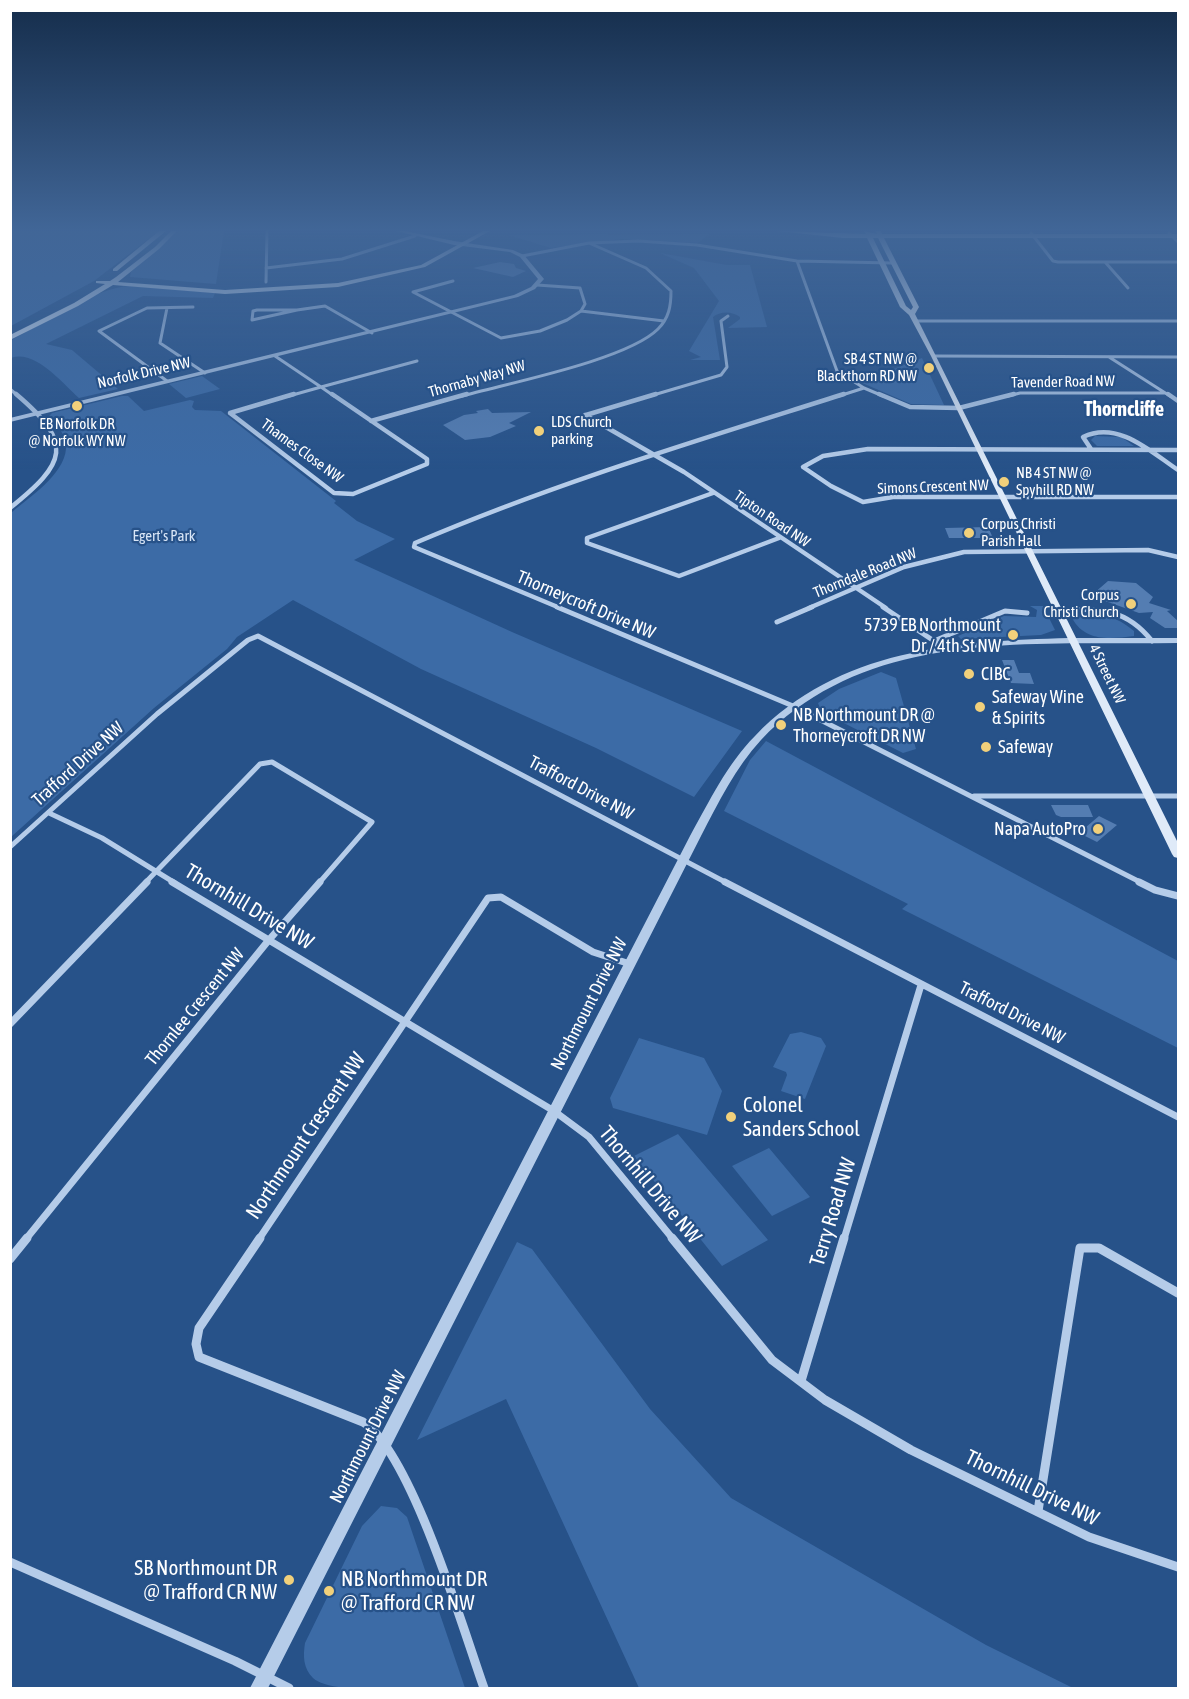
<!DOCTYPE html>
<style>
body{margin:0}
#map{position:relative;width:1189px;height:1699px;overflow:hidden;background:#275289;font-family:"Asap Condensed",sans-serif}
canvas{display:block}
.frame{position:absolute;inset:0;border:12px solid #fff;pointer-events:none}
</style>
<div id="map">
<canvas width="1189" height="1699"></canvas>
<div class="frame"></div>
</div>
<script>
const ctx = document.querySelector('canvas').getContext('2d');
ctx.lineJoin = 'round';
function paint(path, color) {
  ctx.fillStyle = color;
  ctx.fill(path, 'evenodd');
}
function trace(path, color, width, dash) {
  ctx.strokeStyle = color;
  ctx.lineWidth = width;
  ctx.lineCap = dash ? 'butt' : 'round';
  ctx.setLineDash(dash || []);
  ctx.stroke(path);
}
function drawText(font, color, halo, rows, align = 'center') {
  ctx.font = font + ' "Asap Condensed",sans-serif';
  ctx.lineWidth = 4.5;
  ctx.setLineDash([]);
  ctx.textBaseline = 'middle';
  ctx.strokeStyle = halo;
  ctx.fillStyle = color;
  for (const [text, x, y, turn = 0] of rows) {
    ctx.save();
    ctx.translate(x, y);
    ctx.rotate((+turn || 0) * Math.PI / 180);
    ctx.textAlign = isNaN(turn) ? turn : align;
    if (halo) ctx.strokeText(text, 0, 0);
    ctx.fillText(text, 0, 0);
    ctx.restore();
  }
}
const green = new Path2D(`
 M10,231H159L94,281L11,326Z
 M178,231H224L216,284L130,277L131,272Z
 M709,234L698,243L622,239L551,248L508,235Z
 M660,253L727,265H750L767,327L728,328L740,319V317C732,311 720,311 713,317L720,360H690L701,357L689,351L719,301L694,268Z
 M130,286L215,293L213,298L143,296L46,344L72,350L118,389L79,398C63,384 35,349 11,358V340C43,324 96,287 130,286Z
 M922,358L944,405L911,404L860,382Z
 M202,376L220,389L186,398L169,384Z
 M122,396H128L144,411L190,400L194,401L192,407L195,410L221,411L336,501L334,503L357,521L395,539L354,560L512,632L742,731L694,797L596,748L421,669L293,600L237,637L227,649L154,708L11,837V513C28,498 64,475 66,449C68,436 56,425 49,416L52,413Z
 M1095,436L1121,437L1134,446H1097L1091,440Z
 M1030,606H1043L1055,630L1041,635L961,639L958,636L1004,616L1036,617L1037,610Z
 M1077,613C1101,614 1115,615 1134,631V636C1110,639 1085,642 1072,618Z
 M881,672L896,678L916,749L903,753L826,714L821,711L818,703L839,689Z
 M766,741L1178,961V1048L902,909L908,904L724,811L750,760Z
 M801,1032L821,1038L826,1046L805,1099L781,1091L787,1075L786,1072L773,1067L790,1034Z
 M639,1038L704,1058L722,1091L707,1135L613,1108L610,1098Z
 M678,1134L768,1240L722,1266L634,1156Z
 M769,1148L810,1197L772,1216L732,1166Z
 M517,1242L532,1249L650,1409L731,1498L986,1645L1073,1688H639L506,1399L417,1440Z
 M381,1506L397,1508L407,1517L465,1688C436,1689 331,1696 313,1678C303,1668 303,1656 305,1643L362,1526Z`);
const building = new Path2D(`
 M500,262L514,264L516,268L526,271L513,277L473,268Z
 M488,409L492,413L531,412L509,423L516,426L490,437L465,440L443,425L464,415L478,413L476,411Z
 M988,527L993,538H949L945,528Z
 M1108,581L1136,583L1153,597L1149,603L1171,610L1167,611L1179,622V628H1165L1150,618L1153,612L1139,613L1105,601H1085Z
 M1002,660H1014L1019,673H1030L1034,684L1011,683Z
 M1051,805H1088L1093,817H1061L1056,815Z
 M1099,816L1117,825L1097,842L1079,833Z`);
const minorFar4 = new Path2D(`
 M1031,233L1053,261L1058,262H1178
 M1169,233L1178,242
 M522,256L589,243L638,241L697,245L797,261L892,263
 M797,261L837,371L864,388L883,396
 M1105,262L1128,288
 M266,268L342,259L415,236
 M453,281L413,292L501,338L540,331L567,320L581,311L585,304L580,288L537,285
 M266,282L267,231
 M167,308L160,343L205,373
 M257,310H297L252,320L253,311Z
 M297,310L325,306L372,333
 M581,311L664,321
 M916,321H1178
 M275,356L321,387
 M934,356L1178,357
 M1109,357L1170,396
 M167,381L99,331L147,308L193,307
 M321,387L334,396
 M321,387L417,361
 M10,389L18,396
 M289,396L321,387
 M462,396C508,383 627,360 658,329C669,318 671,306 671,291L646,268L589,243
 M650,396L721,375L727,367L721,321L728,316
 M839,396L864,388
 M1008,396L1020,393H1165`);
const minorFar3 = new Path2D(`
 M294,394L230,413L334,493L353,494L427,464V459L332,394
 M879,394L910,407L959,408L1014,394
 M1168,394L1178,401
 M585,415L684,472L886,608
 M586,415L656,394
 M371,421L467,394
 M1091,449L1083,437C1118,420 1151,452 1178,470
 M1178,450L868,449L823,456L803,467L831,486L863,502L893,497H1178
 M713,493L587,538V543L679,576L779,538
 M10,508C66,463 75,444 16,394
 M560,608L414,547L415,543C555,483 699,440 844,394
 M809,608L904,567L964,552L1148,550L1178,557`);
const minorFar2 = new Path2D(`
 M557,607L793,706L1142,883
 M883,607L934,641L941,649
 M1059,610C1099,609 1125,607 1152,641
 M777,622L812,607
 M934,641L1005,611L1027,613
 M974,796H1178
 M49,813L102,838L175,883
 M10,847L157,714L248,640L258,636L727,883
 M145,883L260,764L272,762L372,822L319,883`);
const minorFar1 = new Path2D(`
 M172,882L554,1111L589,1137L673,1239
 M725,882L1178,1117
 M1139,882L1155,890L1178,896
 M10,1024L147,882
 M26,1239L268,941L320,882
 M259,1239L488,898L501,897L593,952L630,964
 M844,1239L921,985`);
const minor = new Path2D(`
 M260,1238L199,1328L196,1344L199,1357L363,1422C411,1452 463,1629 484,1688
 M672,1238L772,1360L825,1400L911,1450L1089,1537L1178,1567
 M10,1259L27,1238
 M801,1381L844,1238
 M1038,1511L1080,1248H1099L1178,1293
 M10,1562L235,1661L289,1688`);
const tertiary = new Path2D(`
 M396,231H405L454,241L513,250L524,255L544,279L535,289L518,297L10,422V418L514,295L531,287L538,279L520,257L510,252L454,245Z
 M1069,638H1178V643C1035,646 870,626 761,740C736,767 718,803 701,836L268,1688H250L690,836C709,802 727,764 755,736C838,649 956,641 1069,638Z`);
const secondary = new Path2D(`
 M159,231H166L117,271H113V269Z
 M171,231H177L159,249L118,282L225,290L338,283L421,265L483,231H490L425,267L338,287L225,294L113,285L78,306L10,340V335L74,303L105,284L96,283V281H110L116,277L155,247Z
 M777,231L866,234L864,231L877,234L875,231H881L882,234H1178V238H884L919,307L915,314L1178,843V858L1174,857L1172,854L931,356L909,315L900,307L867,238H843ZM873,238H878L913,307L911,310L906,306Z`);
const markers = [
 [929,368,6,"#f1d07b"],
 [77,406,6,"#f1d07b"],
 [539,431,6,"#f1d07b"],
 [1004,482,6,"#f1d07b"],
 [969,533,6,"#f1d07b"],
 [1131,604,6,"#f1d07b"],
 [1013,635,6,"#f1d07b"],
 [969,674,6,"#f1d07b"],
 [980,707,6,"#f1d07b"],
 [781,725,6,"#f1d07b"],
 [986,747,6,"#f1d07b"],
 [1098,829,6,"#f1d07b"],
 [731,1117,6,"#f1d07b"],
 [289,1580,6,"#f1d07b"],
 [329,1591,6,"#f1d07b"]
];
const farPoinames = [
 ["SB 4 ST NW @",917,359,"right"],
 ["Blackthorn RD NW",917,376,"right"],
 ["LDS Church",551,422],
 ["parking",551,439],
 ["EB Norfolk DR",77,424,"center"],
 ["@ Norfolk WY NW",77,441,"center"],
 ["NB 4 ST NW @",1016,473],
 ["Spyhill RD NW",1016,490],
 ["Corpus Christi",981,524],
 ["Parish Hall",981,541],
 ["Corpus",1119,595,"right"],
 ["Christi Church",1119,612,"right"]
];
const farStreetnames = [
 ["Norfolk Drive NW",144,373,-13],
 ["Thornaby Way NW",477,379,-16],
 ["Tavender Road NW",1063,382,-1],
 ["Thames Close NW",302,451,36],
 ["Simons Crescent NW",933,487,-2],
 ["Tipton Road NW",772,519,34],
 ["Thorndale Road NW",865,573,-22],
 ["4 Street NW",1107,674,64]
];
const farParknames = [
 ["Egert's Park",164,536]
];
const streetNames = [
 ["Thorneycroft Drive NW",586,605,23],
 ["Trafford Drive NW",78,764,-42],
 ["Trafford Drive NW",581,788,28],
 ["Northmount Drive NW",589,1004,-63],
 ["Thornlee Crescent NW",195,1007,-51],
 ["Trafford Drive NW",1012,1013,27],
 ["Northmount Drive NW",368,1437,-63]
];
const poiNames = [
 ["5739 EB Northmount",1001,625,"right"],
 ["Dr / 4th St NW",1001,646,"right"],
 ["CIBC",981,674],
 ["Safeway Wine",992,697],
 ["& Spirits",992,718],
 ["NB Northmount DR @",793,715],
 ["Thorneycroft DR NW",793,736],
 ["Safeway",998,747],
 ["Napa AutoPro",1086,829,"right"]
];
const farDistrictnames = [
 ["Thorncliffe",1124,410]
];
const nearStreetnames = [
 ["Thornhill Drive NW",249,907,31],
 ["Northmount Crescent NW",306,1136,-56],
 ["Thornhill Drive NW",650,1185,50],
 ["Terry Road NW",833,1212,-73],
 ["Thornhill Drive NW",1032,1488,26]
];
const nearPoinames = [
 ["Colonel",743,1105],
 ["Sanders School",743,1129],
 ["SB Northmount DR",277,1568,"right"],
 ["@ Trafford CR NW",277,1592,"right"],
 ["NB Northmount DR",341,1579],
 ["@ Trafford CR NW",341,1603]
];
paint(green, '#3c6ba6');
paint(building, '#547db2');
trace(minorFar4, '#b5cce9', 3);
trace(minorFar3, '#b5cce9', 4.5);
trace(minorFar2, '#b5cce9', 5);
trace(minorFar1, '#b5cce9', 7);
trace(minor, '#b5cce9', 9);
paint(tertiary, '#b5cce9');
paint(secondary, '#dfeaf8');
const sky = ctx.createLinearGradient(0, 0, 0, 469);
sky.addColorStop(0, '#152d4b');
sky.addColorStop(0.49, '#416697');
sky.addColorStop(1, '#41669700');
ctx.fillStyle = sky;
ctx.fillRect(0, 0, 1189, 469);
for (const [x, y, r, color] of markers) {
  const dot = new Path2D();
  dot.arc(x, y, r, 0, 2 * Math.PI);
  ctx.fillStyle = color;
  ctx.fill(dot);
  trace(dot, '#275289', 2);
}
drawText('15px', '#fff', '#275289', farPoinames, 'left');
drawText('15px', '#fff', '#275289', farStreetnames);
drawText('15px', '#d9e6f7', '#275289', farParknames);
drawText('18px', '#fff', '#275289', streetNames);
drawText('18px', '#fff', '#275289', poiNames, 'left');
drawText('bold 20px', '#fff', '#275289', farDistrictnames);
drawText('21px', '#fff', '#275289', nearStreetnames);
drawText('21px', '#fff', '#275289', nearPoinames, 'left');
</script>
